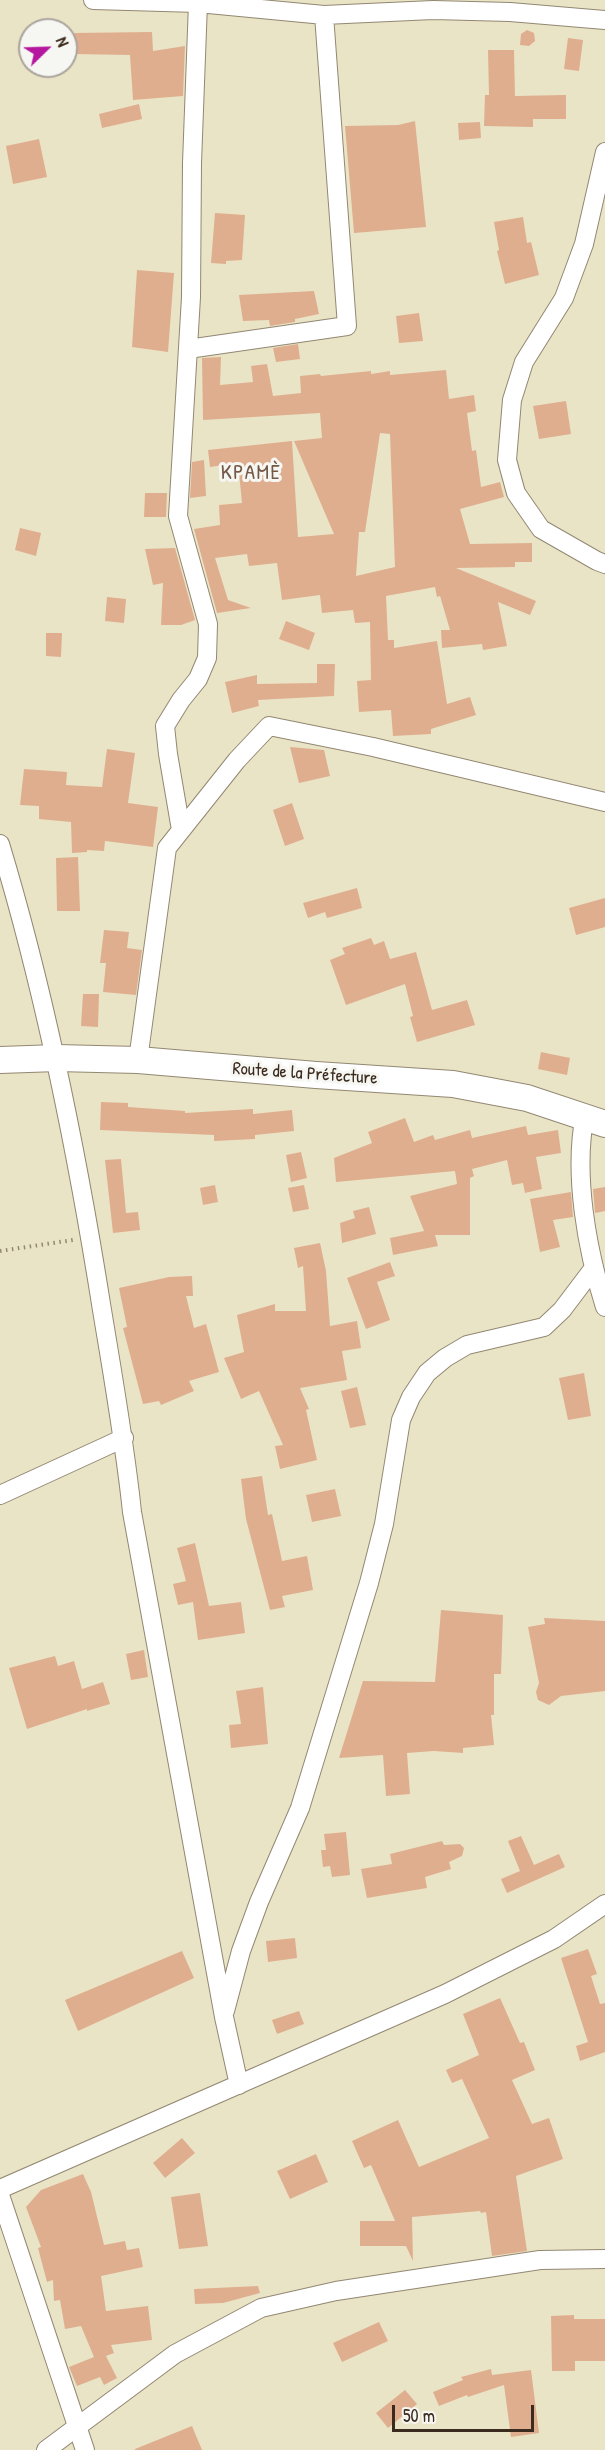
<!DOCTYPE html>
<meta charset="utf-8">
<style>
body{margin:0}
#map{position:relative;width:605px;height:2450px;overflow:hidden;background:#eae4c6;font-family:"Patrick Hand",sans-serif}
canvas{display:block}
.north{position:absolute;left:18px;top:18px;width:60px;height:60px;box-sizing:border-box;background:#f6f6f2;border:2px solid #aba49d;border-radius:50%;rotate:67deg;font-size:16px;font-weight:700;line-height:24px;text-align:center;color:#3b2a1e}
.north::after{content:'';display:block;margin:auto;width:21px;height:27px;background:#b5179e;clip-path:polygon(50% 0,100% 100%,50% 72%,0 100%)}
.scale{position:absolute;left:392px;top:2405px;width:142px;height:27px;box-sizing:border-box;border:3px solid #3b2a1e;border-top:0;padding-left:8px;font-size:18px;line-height:21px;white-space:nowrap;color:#3b2a1e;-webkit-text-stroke:4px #f6f6f2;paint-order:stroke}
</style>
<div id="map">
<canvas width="605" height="2450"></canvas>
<div class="north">N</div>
<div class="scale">50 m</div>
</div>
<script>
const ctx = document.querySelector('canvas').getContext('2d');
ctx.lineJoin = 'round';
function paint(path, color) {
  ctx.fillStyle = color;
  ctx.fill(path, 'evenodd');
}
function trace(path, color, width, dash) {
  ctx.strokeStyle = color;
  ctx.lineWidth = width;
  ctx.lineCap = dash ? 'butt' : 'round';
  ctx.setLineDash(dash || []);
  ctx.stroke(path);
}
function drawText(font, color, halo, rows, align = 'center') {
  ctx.font = font + ' "Patrick Hand",sans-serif';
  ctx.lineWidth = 6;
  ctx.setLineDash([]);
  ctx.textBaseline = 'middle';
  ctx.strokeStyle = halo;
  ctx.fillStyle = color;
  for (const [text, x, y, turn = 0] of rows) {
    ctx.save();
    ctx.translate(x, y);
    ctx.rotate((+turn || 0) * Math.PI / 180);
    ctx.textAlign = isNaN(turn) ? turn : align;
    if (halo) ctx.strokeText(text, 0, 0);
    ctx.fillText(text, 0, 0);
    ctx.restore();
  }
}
const building = new Path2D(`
 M527,30L534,33L535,41L529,46L520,45L521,34Z
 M152,32L153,51L185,46L183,96L133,100L130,55L74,54V33Z
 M568,38L583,40L579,71L564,69Z
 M488,50H514L515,96L566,95V119H533V127L484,126L485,95H489Z
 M139,104L142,119L102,128L99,114Z
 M415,121L426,227L354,233L345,126L398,125Z
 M480,122L481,138L459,140L458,123Z
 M39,139L47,177L13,184L6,146Z
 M215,213L245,215L242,260L226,261V264L211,263Z
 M523,217L527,243L531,242L539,275L505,284L497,251L499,250L494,222Z
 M137,270L174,273L168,352L132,347Z
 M314,291L319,314L295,319V322L270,326L269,320L243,321L239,295Z
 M419,313L423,341L399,343L396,316Z
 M298,344L300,359L276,362L273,348Z
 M221,357L220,385L253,382L251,366L267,364L273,396L301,393L300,376L320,374L321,376L371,371V374L390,371V375L446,370L449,399L474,395L476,411L467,413L472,451L476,450L481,487L500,482L504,497L460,509L470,544L532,543V562H515V567L456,568L536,601L530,615L498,602L507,646L483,650L482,644L442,648L441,630H450L440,596L437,597L435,587L386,596L388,640H394V648L437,641L447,704L470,697L476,715L431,729V734L393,736L391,710L359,712L357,681L371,680L370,622L355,623L353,610L322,613L320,595L282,600L277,563L249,566L247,554L215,558L228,600L251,608L217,613L194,529L220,525L219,505L242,503L238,463L210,467L208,450L292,441L298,537L334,534L294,441L322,438L320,413L203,420L202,358ZM380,433L390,434L395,567L356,576L359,532H365Z
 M566,401L571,434L539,439L533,406Z
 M204,460L206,496L190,498L192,462Z
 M145,493H167L166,517H144Z
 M20,528L41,533L36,556L15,550Z
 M175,548L195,620L181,625H161L163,583L153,585L145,549Z
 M107,597L126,599L124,623L105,621Z
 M286,621L315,633L309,650L279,639Z
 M46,633H62L61,657L46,656Z
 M317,664H335L334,696L258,700L259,706L232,713L225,682L257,675V684L317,683Z
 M290,747L324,750L330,776L299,783Z
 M107,749L135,753L128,803L158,807L153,847L105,841L104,851L87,850V852L72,853L71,822L39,819V806L20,805L24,769L67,772L66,785L102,787Z
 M292,803L304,839L285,846L273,810Z
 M78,857L80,911H57L56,858Z
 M357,888L362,908L327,918L325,912L308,918L303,903Z
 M605,898V927L576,935L569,908Z
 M104,930L129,932L127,948L142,950L136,995L103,992L106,963H100Z
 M371,938L374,945L384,941L390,959L416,952L432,1010L467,1000L475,1025L417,1042L410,1017L413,1016L405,984L346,1005L330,960L345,954L342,948Z
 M83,994H99L98,1027L81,1026Z
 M541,1052L570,1058L567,1075L538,1069Z
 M101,1102L128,1103V1107L185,1111V1113L253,1109V1114L292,1110L294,1131L255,1135V1139L214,1141V1135L100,1130Z
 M405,1118L414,1142L433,1135L435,1140L470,1130L472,1138L526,1126L528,1135L558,1130L561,1153L536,1157L542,1189L525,1193L523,1183L512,1185L507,1160L472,1169L474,1176L470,1178V1235H435L438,1246L393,1255L390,1238L424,1231L410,1196L457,1184L455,1171L336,1182L334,1158L372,1143L368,1132Z
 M301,1152L307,1178L291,1182L286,1155Z
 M121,1159L126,1213L138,1212L140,1230L113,1233L105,1160Z
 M215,1185L218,1202L203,1205L200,1188Z
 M304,1185L309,1209L293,1212L288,1188Z
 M605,1187V1211L595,1213L593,1189Z
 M571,1192L573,1217L553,1220L560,1247L540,1252L530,1199Z
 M369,1207L376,1234L342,1243L340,1223L355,1218L353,1211Z
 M320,1243L326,1271L330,1326L357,1321L361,1348L342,1351L347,1380L300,1388L309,1409L306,1410L317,1460L280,1469L275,1446L283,1445L259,1391L241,1399L224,1358L244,1352L237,1315L275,1304V1311H306L303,1266L298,1268L294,1248Z
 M390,1262L395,1276L377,1282L390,1320L366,1329L347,1278Z
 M192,1276L193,1296H186L194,1328L206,1324L219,1372L189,1381L194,1391L161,1405L159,1401L143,1404L123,1328L127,1327L119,1288L169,1277Z
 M584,1373L591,1416L568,1420L559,1378Z
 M357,1387L366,1425L350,1428L341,1391Z
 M262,1476L268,1515L272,1514L282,1561L307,1556L313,1590L282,1596L285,1607L270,1610L246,1519L241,1479Z
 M335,1489L341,1516L312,1522L306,1495Z
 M195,1543L209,1606L241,1602L245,1633L198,1640L193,1602L178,1605L173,1584L186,1581L177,1548Z
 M441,1610L503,1615L501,1674H494V1715H491L494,1745L463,1748V1753L434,1751L407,1753L410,1794L386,1796L383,1755L339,1758L363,1681L435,1682Z
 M544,1618L605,1621V1691L561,1696L549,1705L538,1700L536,1692L539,1683L528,1627L545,1624Z
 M144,1650L148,1677L131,1680L126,1654Z
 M55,1656L58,1666L74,1661L82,1689L103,1682L110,1704L87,1711V1709L27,1729L9,1668Z
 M263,1687L268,1744L231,1748L229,1725L241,1724L236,1691Z
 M346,1832L350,1875L332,1877L330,1866L323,1867L321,1850H326L324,1834Z
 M521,1836L534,1865L559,1854L565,1867L507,1893L501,1879L520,1871L508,1841Z
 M442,1841L444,1845L460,1844L464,1848L462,1856L449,1862L451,1869L425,1877L427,1888L367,1898L361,1869L392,1864L390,1854Z
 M295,1938L297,1958L268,1962L266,1941Z
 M588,1949L597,1974L591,1976L600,2004L605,2003V2052L580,2061L576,2046L588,2042L561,1958Z
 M182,1951L194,1978L78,2031L65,2000Z
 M500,1998L520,2043L524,2042L535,2070L512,2080L532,2124L549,2118L563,2159L516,2176L527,2251L492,2256L486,2212L481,2213L480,2211L412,2217L413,2261L406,2246H360V2221H395L371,2165L364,2168L352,2141L398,2120L419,2167L489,2138L462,2079L452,2083L446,2070L479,2055L463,2014Z
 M299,2011L304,2024L277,2034L272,2020Z
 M182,2138L195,2153L165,2178L153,2163Z
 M316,2154L328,2182L290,2199L277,2171Z
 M83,2174L91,2192L104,2245L125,2241L127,2250L139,2248L143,2267L101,2276L106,2311L148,2306L152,2340L111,2345L114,2353L106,2356L117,2378L104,2385L100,2377L77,2386L69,2367L94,2357L81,2326L65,2329L60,2300L54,2301L53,2280L47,2282L38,2248L41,2247L26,2207L41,2190Z
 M200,2193L208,2246L179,2249L171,2197Z
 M258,2286L260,2293L223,2303L195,2304L194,2289Z
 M574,2315V2319H605V2361H575V2371H552L551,2316Z
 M379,2322L388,2341L342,2362L333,2343Z
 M491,2369L492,2375L531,2370L539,2433L511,2437L504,2385L468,2397L467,2395L439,2406L433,2392L463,2380L461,2377Z
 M405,2390L417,2404L388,2428L376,2413Z
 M192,2426L202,2450H135V2449Z`);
const path = new Path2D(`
 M0,1251L73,1240`);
const street = new Path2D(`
 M93,0L198,3L324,15L433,10L510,12L605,20
 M605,152L584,244L564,298L524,362L512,400L507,460L516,493L541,529L597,561L605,564
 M188,349L347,326L324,15
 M181,830L168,754L165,726L181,700L198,679L207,658L208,624L178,516L191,297L192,163L198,3
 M0,844C46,996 77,1152 102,1310C113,1377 125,1444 132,1512L224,2017L239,2085
 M138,1060L167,848L237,760L269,726L373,747L605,802
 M585,1115C573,1174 587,1250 605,1307
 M0,1495L124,1438
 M225,2011L241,1951L259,1902L300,1808L369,1583L384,1524L401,1420L411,1397L427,1373L445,1358L467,1345L544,1327L562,1310L593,1269
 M0,2189L445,1994L554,1939L605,1904
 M0,2195L85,2450
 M46,2450L175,2354L261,2308L336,2291L540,2260L605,2259`);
const secondary = new Path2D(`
 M0,1060L57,1058L138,1060L316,1075L453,1084L527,1098L605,1124`);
const streetNames = [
 ["Route de la Préfecture",305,1074,4]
];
const quarterNames = [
 ["KPAMÈ",251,473]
];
paint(building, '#dfae8f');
trace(street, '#928772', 20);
trace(secondary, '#928772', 28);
trace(path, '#928772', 4, [1.5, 4.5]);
trace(street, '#fff', 18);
trace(secondary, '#fff', 26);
drawText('18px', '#3b2a1e', '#f6f6f2', streetNames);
ctx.letterSpacing = '1.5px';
drawText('21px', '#745846', '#f6f6f2', quarterNames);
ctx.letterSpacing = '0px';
</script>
